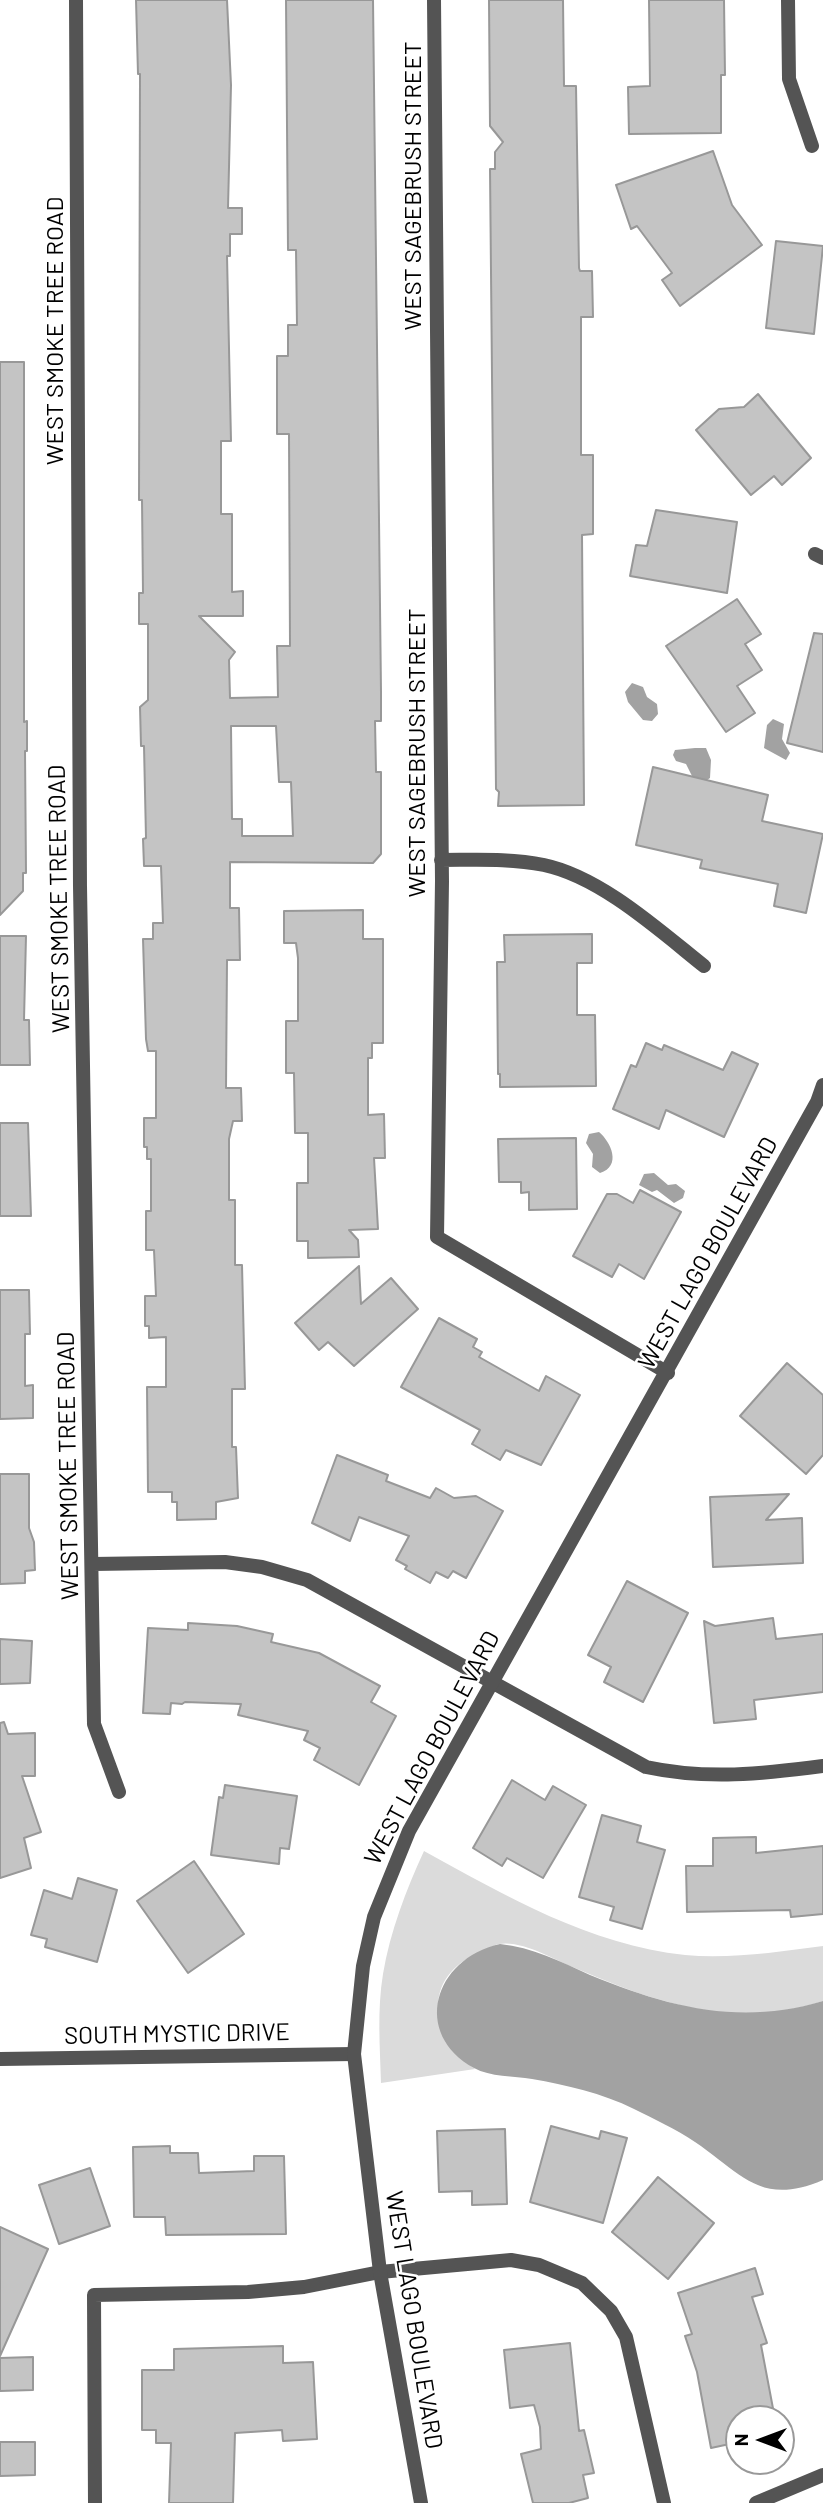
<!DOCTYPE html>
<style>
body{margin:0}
#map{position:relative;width:823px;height:2503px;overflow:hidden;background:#fff;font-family:Barlow,sans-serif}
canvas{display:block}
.north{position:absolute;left:725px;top:2405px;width:70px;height:70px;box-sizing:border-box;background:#fff;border:2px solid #999;border-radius:50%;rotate:270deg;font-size:19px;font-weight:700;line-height:28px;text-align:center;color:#000}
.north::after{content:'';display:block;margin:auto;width:24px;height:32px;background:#000;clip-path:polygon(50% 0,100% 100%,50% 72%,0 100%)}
</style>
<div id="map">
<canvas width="823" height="2503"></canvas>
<div class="north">N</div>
</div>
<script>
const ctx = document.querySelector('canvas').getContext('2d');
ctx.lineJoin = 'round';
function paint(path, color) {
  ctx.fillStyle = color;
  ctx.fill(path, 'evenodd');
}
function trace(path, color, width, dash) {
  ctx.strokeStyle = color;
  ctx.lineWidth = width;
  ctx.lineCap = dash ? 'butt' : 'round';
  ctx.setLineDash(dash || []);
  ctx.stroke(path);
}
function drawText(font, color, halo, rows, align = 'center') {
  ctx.font = font + ' Barlow,sans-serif';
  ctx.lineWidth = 5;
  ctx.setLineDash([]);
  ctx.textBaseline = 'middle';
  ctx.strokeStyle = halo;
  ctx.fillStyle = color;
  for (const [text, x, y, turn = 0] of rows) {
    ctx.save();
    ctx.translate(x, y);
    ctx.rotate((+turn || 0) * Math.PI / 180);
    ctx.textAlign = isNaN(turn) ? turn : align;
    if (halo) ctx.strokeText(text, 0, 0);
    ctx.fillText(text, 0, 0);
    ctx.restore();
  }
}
const green = new Path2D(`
 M424,1851C506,1896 590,1945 685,1955C730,1959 778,1952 823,1946V2001C734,2030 657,2003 575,1968C554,1960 523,1940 499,1944C493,1945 486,1950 480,1952C420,1978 430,2035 475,2069L381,2083C380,2047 377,2010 383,1974C390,1932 406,1890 424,1851Z`);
const water = new Path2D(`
 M632,683L643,687L647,697L657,704L658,714L652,721L643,720L628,702L625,692Z
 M773,719L784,724L782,739L790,753L786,760L764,748L767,725Z
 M695,748H706L711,760L710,778L704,782L694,780L686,764L676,761L673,755L675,750Z
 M599,1132C611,1142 622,1166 600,1173L592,1167L593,1154L586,1143L589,1134Z
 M654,1173L668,1185L676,1184L685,1191L683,1198L674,1203L657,1190L652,1192L639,1185L644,1174Z
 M500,1944C532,1947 561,1962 590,1975C668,2007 740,2026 823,2001V2180C760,2207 741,2173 695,2142C676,2129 654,2119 634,2109C602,2093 566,2085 532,2079C514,2076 490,2077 474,2068C412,2034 433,1959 500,1944Z`);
const building = new Path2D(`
 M136,0H227L231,85L228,208H242V234H230V256H227L231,441H221V514H232V592L243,591V616H199L235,652L229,660L230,698L278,697L277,646H290L289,434H277V356H288V325H297L296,250H288L286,0H373L381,691V721H375L376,772H381V854L373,863L230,862V908H239L240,960H227L226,1088H241L242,1121H233L229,1139V1200H235V1265H242L245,1389H232V1447H236L238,1498L216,1502V1519L177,1520V1502H172V1492H148L147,1387H166V1337L149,1338V1326H145V1296H156L154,1250H146V1211H151V1159H147V1147H144V1118H156V1051H148L146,1039L143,939H153V923H163L161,866H144L143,839L146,838L144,746H141L140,707L148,700V624H139V593H143L142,500H139L140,74H138ZM231,726H276L279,782H291L293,836H242V819H232Z
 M489,0H563L564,86H576L579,268L580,271H592L593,317H581V455H593V534L582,535L584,805L498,806L499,792L496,789L490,169H495V152L503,142L490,126Z
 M649,0H724L725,75H721V133L629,134L628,87L650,86Z
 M713,151L732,205L762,245L680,306L662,280L672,273L637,226L631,229L616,185Z
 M776,241L823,246L814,334L766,328Z
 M0,362H24V722L27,721V751H25L26,873H23V891L0,915Z
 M758,394L811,458L782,485L774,476L751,495L696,430L719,409L744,407Z
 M656,510L737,522L727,593L630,576L636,545L647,546Z
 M737,599L761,634L745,644L762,670L737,686L755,713L726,732L666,646Z
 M814,633L823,634V752L787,743Z
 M653,767L768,795L762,821L823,834L806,913L774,906L778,884L700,868L702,860L636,845Z
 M363,910V939H383V1043H372V1058H368V1115L384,1114L385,1158H374L378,1229L349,1230L358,1240L359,1257L308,1258V1241H297V1183H308V1133H295L294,1073H286V1021H298V958L296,943H284V911Z
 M592,934V963H577V1015H595L596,1086L500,1087V1074H498L497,962H505L504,935Z
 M0,936H26L24,1020H29L30,1065H0Z
 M646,1043L662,1050L664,1045L723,1070L732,1052L758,1064L724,1137L666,1110L659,1129L613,1109L631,1065L636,1067Z
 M0,1123H28L31,1216H0Z
 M576,1138L577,1209L529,1210V1192L521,1193V1182H499L498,1139Z
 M640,1190L681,1212L644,1279L619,1264L612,1277L573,1256L607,1194H617L633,1203Z
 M359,1266L361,1304L391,1278L418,1309L354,1366L328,1342L319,1350L295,1323Z
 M0,1290H29L30,1334H25V1386L33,1385V1418L0,1419Z
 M439,1318L477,1339L473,1347L482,1352L479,1357L539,1391L546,1376L580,1395L541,1465L506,1450L500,1460L472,1444L480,1430L401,1387Z
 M787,1363L823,1395V1455L806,1474L740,1416Z
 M337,1455L388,1475L386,1481L430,1498L436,1488L454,1498L476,1496L503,1511L466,1578L453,1571L448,1578L436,1572L430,1583L405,1569L407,1566L396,1560L409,1536L359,1517L350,1541L312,1523Z
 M0,1474H29V1528L34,1542L35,1570L25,1571V1583L0,1584Z
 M789,1494L766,1520L802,1518L803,1563L713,1567L710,1497Z
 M627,1581L688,1613L643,1702L604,1682L611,1667L588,1655Z
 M773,1618L776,1639L823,1634V1692L754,1700L756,1719L714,1723L704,1621L715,1626Z
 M188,1623L237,1626L273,1634L271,1642L319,1653L380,1686L371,1702L396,1716L359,1785L314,1760L320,1748L304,1740L308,1731L238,1715L241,1704L185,1702L182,1704L171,1703L170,1714L143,1713L148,1628L188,1630Z
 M0,1639L32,1641L30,1683L0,1684Z
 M4,1722L8,1734L35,1733V1776H22L41,1832L24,1838L31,1868L0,1878V1723Z
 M512,1780L545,1800L553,1786L586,1805L543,1878L507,1858L502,1866L473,1848Z
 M225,1785L297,1796L289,1849L280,1848L279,1864L211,1855L219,1797L223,1798Z
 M602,1815L641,1826L637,1842L665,1850L642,1929L610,1920L614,1907L579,1897Z
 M756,1837V1853L823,1846V1914L791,1917L790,1910L687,1912L686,1866H713V1838Z
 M194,1861L244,1934L188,1973L137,1901Z
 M78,1878L117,1890L97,1962L45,1947L47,1939L31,1935L44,1890L72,1899Z
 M551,2126L599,2139L601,2131L627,2138L603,2223L530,2202Z
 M505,2129L507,2204L472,2205V2191L439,2192L437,2131Z
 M170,2146V2153H198L199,2173L254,2171V2156H284L286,2234L166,2235L165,2217H134L133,2147Z
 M90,2168L110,2226L59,2244L39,2185Z
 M658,2177L714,2223L668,2279L612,2232Z
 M0,2227L48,2249L0,2356Z
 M755,2268L763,2294L752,2297L767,2343L761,2345L775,2419H739V2442L711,2448L697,2372L685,2336L692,2334L678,2293Z
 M570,2343L579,2431L584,2430L594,2473L583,2475L588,2498L569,2503H533L521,2454L541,2449L540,2427L534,2405L510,2408L504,2350Z
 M283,2346V2363L313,2362L317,2439L283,2441L282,2430L235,2433L233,2503H169L171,2443H156V2430H142V2370H174V2349Z
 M33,2357V2390L0,2391V2358Z
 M0,2442H35V2475L0,2476Z`);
const minor = new Path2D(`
 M76,0L80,886L94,1724L119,1792
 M434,0L442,881L437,1237L668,1373
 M788,0L789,79L812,146
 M815,554L823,558
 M441,860C475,860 511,858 544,865C601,877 660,931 704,966
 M93,1564L225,1562L262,1567L307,1580L646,1767C706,1780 763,1774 823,1766
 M0,2059L354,2054
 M95,2503L94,2295L248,2292L304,2287L380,2272L511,2260L539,2265L582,2283L611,2311L626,2337L664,2503
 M756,2503L823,2475`);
const tertiary = new Path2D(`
 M421,2503L380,2272L354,2054L363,1966L374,1917L409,1831L817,1102L823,1085`);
const streetNames = [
 ["WEST SAGEBRUSH STREET",413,186,-90],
 ["WEST SMOKE TREE ROAD",55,331,-90],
 ["WEST SAGEBRUSH STREET",417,753,-90],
 ["WEST SMOKE TREE ROAD",59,899,-91],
 ["WEST LAGO BOULEVARD",708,1253,-61],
 ["WEST SMOKE TREE ROAD",68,1466,-91],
 ["WEST LAGO BOULEVARD",432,1748,-62],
 ["SOUTH MYSTIC DRIVE",177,2034,-1],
 ["WEST LAGO BOULEVARD",414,2320,81]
];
paint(green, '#dbdbdb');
paint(water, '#a2a2a2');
paint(building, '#c4c4c4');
trace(building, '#989898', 2);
trace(minor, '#545454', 14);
trace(tertiary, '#545454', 14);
drawText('24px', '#000', '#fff', streetNames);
</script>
